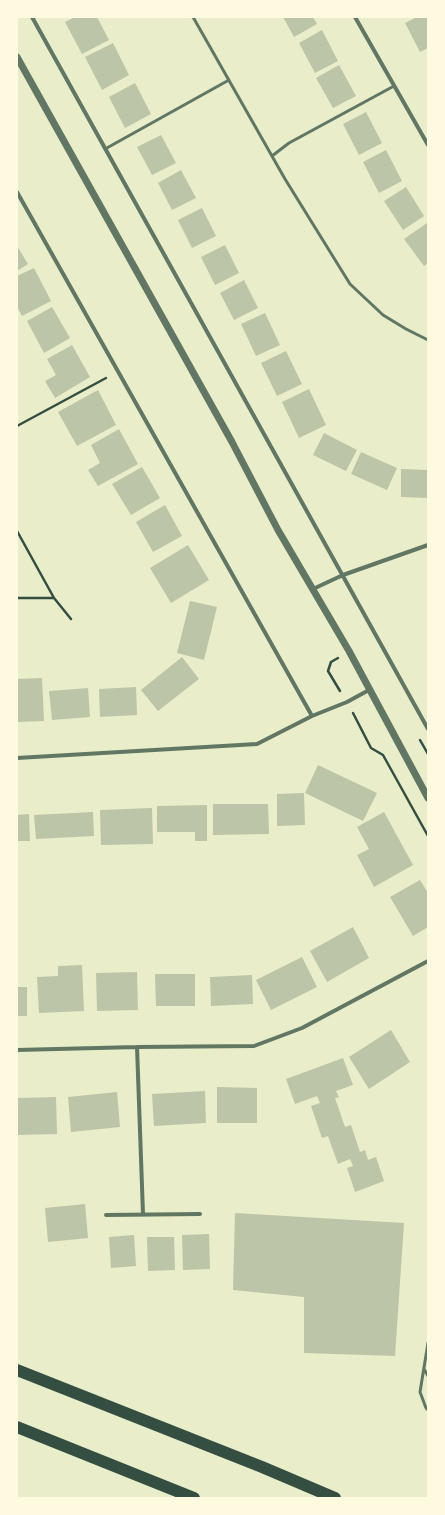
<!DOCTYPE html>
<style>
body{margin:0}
#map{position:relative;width:445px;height:1515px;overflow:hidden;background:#e9edc9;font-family:Quicksand,sans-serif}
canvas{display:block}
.frame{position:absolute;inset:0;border:18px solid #fefae0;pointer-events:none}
</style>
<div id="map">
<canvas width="445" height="1515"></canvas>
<div class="frame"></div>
</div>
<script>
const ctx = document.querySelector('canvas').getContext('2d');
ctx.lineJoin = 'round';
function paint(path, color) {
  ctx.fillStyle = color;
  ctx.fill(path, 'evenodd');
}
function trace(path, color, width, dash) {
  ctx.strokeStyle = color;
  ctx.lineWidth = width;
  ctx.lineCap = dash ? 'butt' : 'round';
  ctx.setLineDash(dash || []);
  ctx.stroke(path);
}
const building = new Path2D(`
 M75,17H97L109,40L82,54L65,22Z
 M283,17H313L317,24L294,37Z
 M417,17H428V48L420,52L405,23Z
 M322,30L338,61L315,73L299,43Z
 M113,43L129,75L102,90L85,57Z
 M339,65L356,96L333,108L316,78Z
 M135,83L151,114L125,128L109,97Z
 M366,112L382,143L359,155L343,124Z
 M161,135L176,163L152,175L137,147Z
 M386,150L402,181L379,193L363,162Z
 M181,170L196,198L172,210L158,183Z
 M406,187L424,216L403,230L384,201Z
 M202,208L216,236L192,248L178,220Z
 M427,223L428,225V263L424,266L404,239Z
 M225,245L239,273L215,285L201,257Z
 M17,246L28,264L17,271Z
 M34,268L51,301L22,316L17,307V276Z
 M244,280L258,308L234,320L220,293Z
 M52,307L70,338L44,353L27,321Z
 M265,313L280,345L256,356L241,324Z
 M72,345L90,377L55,398L45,381L56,375L47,359Z
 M286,351L302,384L277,396L261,363Z
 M309,389L326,425L299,438L282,402Z
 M98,390L116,425L77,446L58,412Z
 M119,429L138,464L98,486L88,470L100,463L91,445Z
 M324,433L357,450L346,471L313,455Z
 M361,452L397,468L387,490L351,474Z
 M142,467L160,498L131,515L112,484Z
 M401,469L428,470V498L401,497Z
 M165,505L182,536L153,552L136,522Z
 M188,545L209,580L171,603L150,568Z
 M190,601L217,607L204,660L177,653Z
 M182,657L199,679L158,711L141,690Z
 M42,678L44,721L17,722V679Z
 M136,687L137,715L100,717L99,689Z
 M88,688L90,717L52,720L49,691Z
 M318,765L377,793L363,821L305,793Z
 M304,793L305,825L277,826V794Z
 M213,804H268L269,834L213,835Z
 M207,805V841H195V832H157V806Z
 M152,808L153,844L101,845L100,810Z
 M93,812L94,836L36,839L34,815Z
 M384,812L413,865L374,887L357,855L369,849L357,827Z
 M29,814L30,841H17V815Z
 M420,880L428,893V927L413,936L390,897Z
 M353,927L369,958L327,982L310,951Z
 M302,957L317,987L271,1010L256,980Z
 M82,965L84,1011L39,1013L37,977L58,976V966Z
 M137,972L138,1010L97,1011L96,973Z
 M155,974H195V1006H156Z
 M252,975L253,1004L211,1006L210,977Z
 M17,987H27V1016H17Z
 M391,1030L410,1062L369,1089L349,1057Z
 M343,1058L353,1085L336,1091L339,1097L335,1098L345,1127L351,1125L360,1152L365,1150L368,1160L376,1157L384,1181L355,1192L347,1168L353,1166L350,1159L338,1164L328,1136L322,1138L311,1106L320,1103L317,1096L295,1104L286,1079Z
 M217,1087L257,1088V1123H217Z
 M205,1091L206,1123L154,1126L152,1094Z
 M117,1092L120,1127L71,1132L68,1097Z
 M56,1097L57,1134L17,1135V1098Z
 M85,1204L88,1238L48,1242L45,1208Z
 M235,1213L404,1223L395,1356L304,1353V1297L233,1290Z
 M209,1234L210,1269L183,1270L182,1235Z
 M134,1235L136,1266L111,1268L109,1237Z
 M147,1237H174L175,1270L148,1271Z`);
const path = new Path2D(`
 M17,426L106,378
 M17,531L54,598L71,619
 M17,598H54
 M338,658L331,662L328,671L340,691
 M353,713L371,748L383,755L428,836
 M420,740L428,754`);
const service = new Path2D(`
 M193,17L285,179L350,284L383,315L406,329L428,340
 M105,149L229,80
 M272,156L289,143L394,86
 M428,1343L420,1392L426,1408L428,1410
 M424,1369L428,1376`);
const minor = new Path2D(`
 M32,17L428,729
 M355,17L428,145
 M17,192L312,716
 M313,589L343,575L428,545
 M17,758L257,744L312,716L347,702L369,690
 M137,1047L143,1214
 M17,1050L137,1047L254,1046L302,1028L428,961
 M106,1215L200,1214`);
const tertiary = new Path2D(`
 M17,57L232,442L278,530L349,651L428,798`);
const motorway = new Path2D(`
 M17,1370L262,1467L335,1498
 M17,1427L194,1498`);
paint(building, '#bcc5a7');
trace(path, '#344e41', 2.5);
trace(service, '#617663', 3);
trace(minor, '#617663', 4);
trace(tertiary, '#617663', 7);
trace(motorway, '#344e41', 12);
</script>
